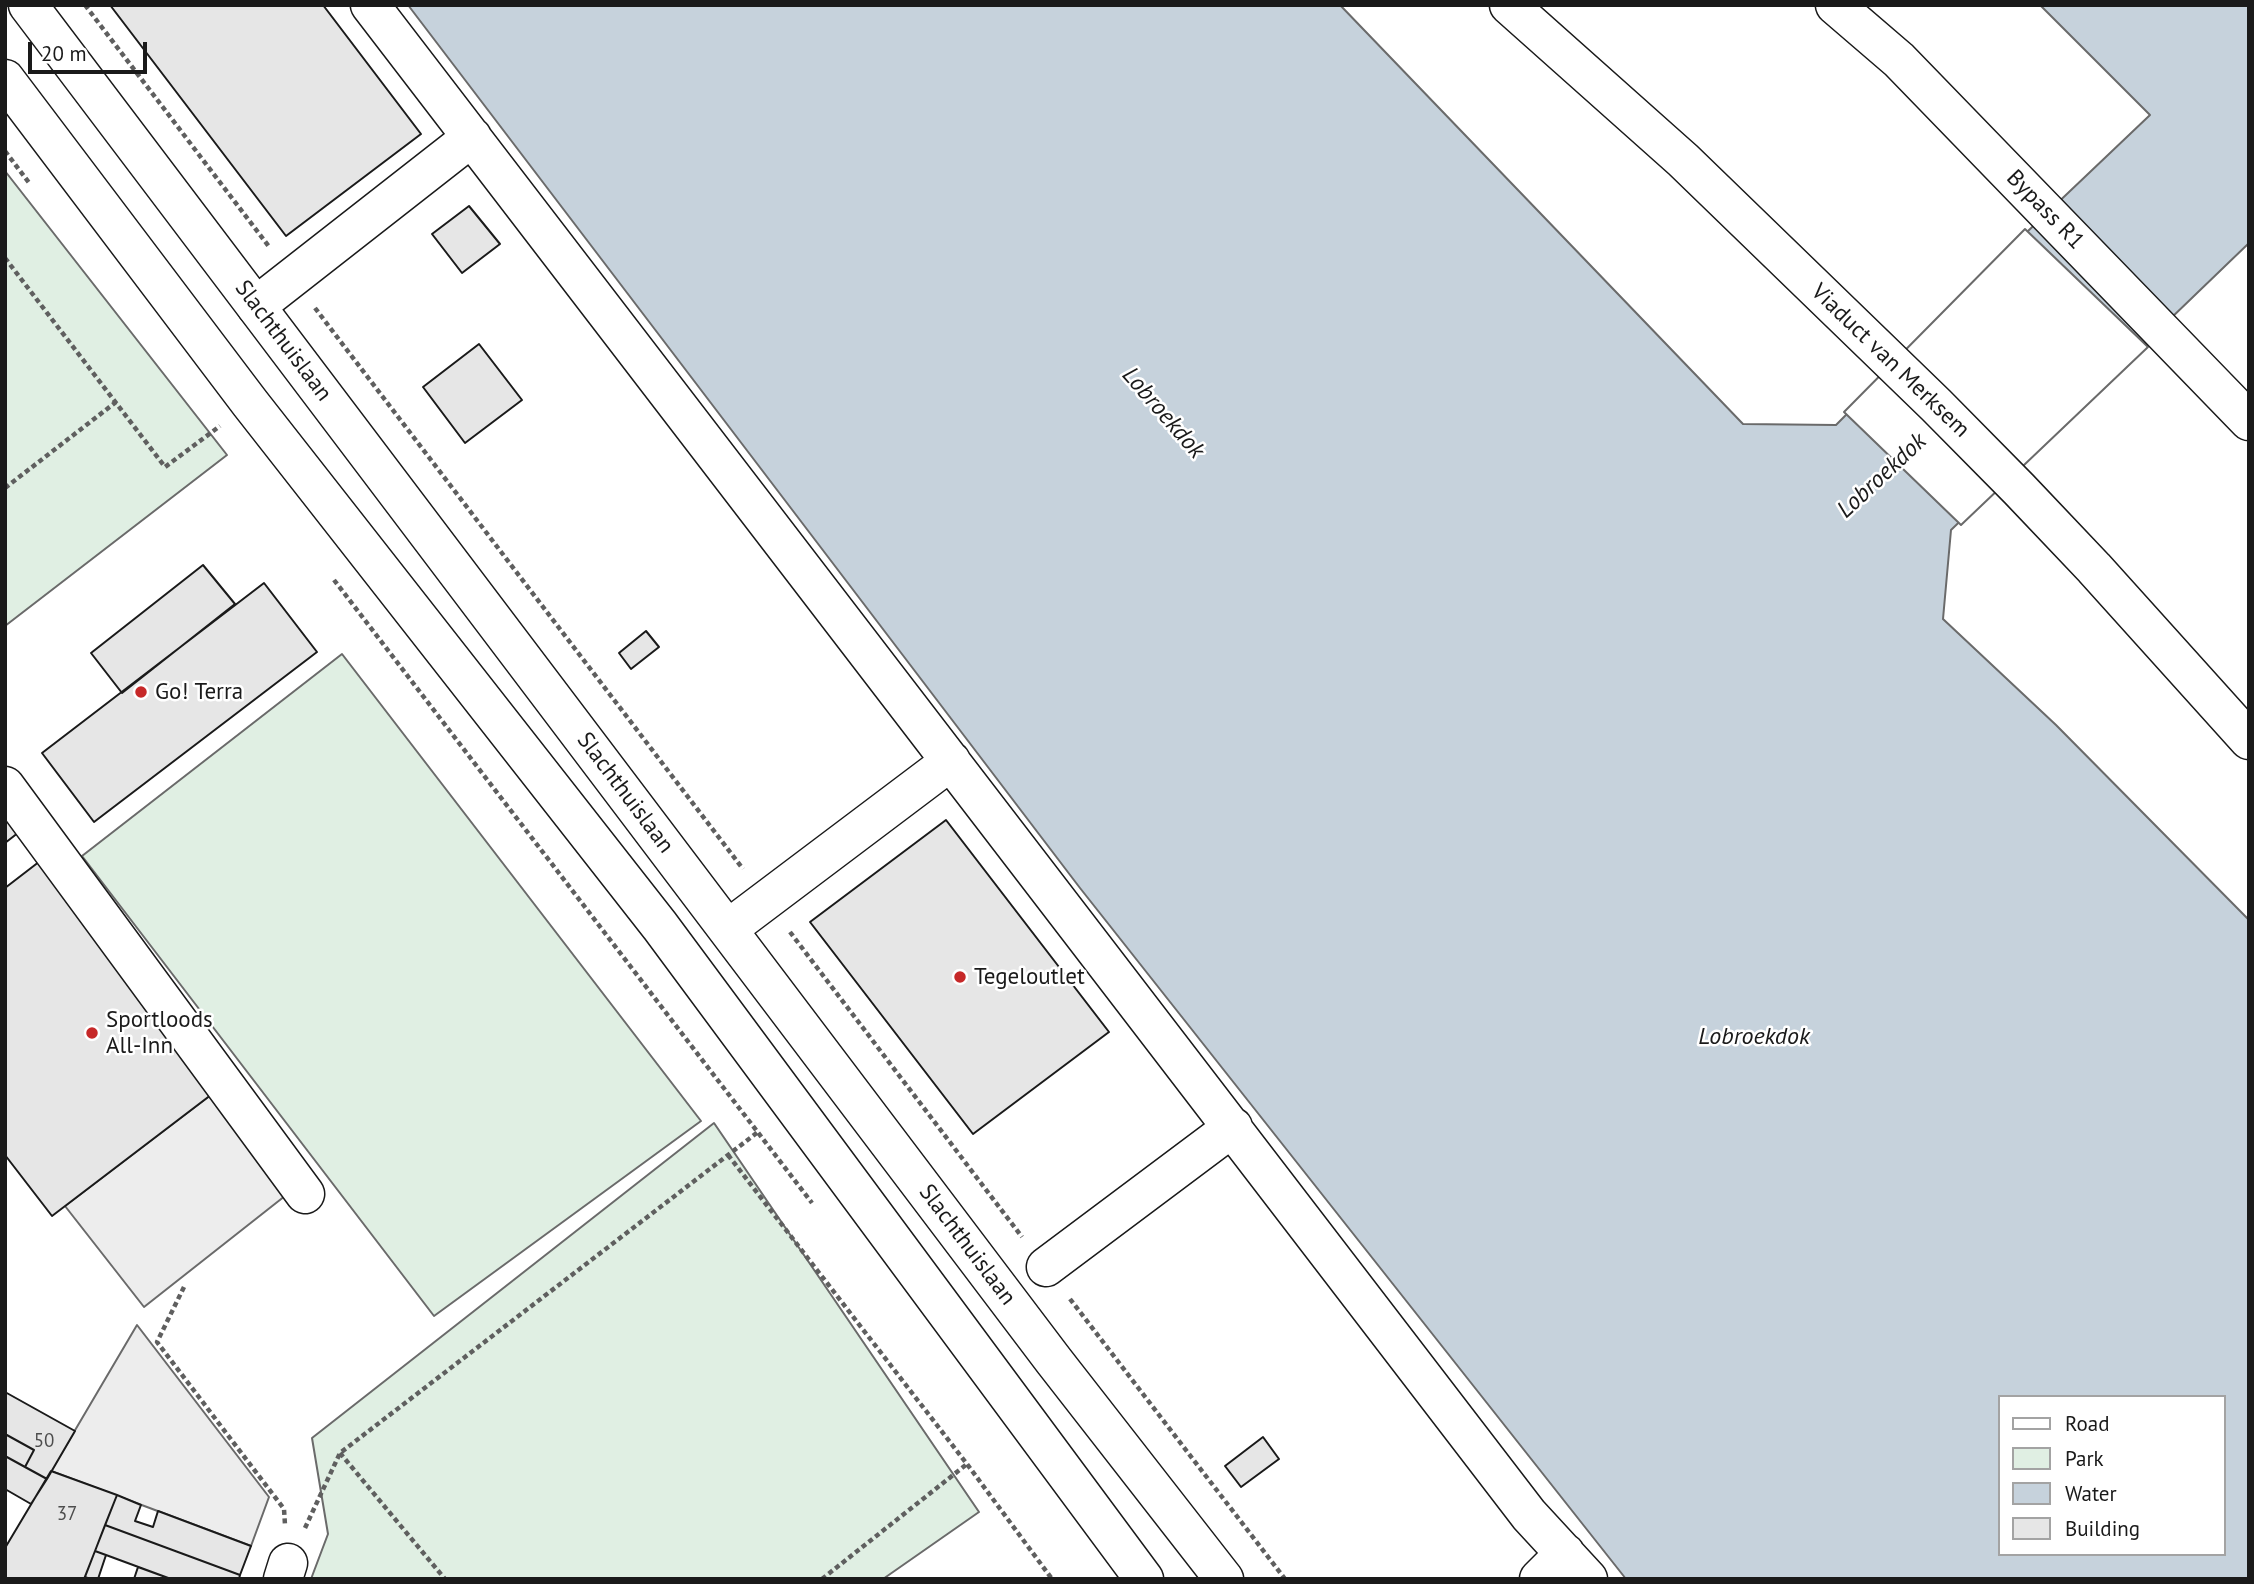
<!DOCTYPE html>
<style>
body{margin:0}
#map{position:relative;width:2254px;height:1584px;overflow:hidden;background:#fff;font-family:"PT Sans",sans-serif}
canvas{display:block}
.frame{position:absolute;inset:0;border:7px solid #1a1a1a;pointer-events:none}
.legend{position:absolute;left:1998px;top:1395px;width:228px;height:161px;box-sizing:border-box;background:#fff;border:2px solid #a3a3a3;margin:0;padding:9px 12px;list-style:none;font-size:21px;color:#1a1a1a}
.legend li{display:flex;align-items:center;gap:14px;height:35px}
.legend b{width:35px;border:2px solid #a3a3a3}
.scale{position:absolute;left:28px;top:42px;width:119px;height:32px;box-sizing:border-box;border:4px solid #1a1a1a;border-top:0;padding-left:9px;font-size:21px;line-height:24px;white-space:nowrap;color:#1a1a1a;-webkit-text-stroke:5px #fff;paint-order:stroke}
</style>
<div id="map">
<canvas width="2254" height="1584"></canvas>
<div class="frame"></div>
<ul class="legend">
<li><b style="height:9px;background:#fff"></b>Road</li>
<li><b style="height:19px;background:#e0efe3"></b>Park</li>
<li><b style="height:19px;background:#c6d2dc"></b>Water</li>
<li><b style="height:19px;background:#e6e6e6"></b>Building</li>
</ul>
<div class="scale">20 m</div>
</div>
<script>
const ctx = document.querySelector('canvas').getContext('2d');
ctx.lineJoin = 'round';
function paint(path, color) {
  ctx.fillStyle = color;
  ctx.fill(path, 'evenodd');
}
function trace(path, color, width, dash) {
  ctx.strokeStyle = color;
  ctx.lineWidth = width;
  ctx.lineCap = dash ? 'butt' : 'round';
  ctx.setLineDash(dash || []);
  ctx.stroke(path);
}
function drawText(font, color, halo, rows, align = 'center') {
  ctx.font = font + ' "PT Sans",sans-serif';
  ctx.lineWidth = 5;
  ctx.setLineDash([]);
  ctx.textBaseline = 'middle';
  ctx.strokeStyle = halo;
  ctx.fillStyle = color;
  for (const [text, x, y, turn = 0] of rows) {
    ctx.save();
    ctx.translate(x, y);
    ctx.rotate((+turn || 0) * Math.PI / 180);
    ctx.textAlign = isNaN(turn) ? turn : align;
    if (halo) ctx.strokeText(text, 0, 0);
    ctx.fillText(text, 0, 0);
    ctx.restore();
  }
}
const green = new Path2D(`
 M5,171L227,455L5,626Z
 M342,654L701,1121L434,1316L82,856Z
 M714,1123L979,1512L883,1579H311L328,1534L312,1438Z`);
const parking = new Path2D(`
 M220,1088L290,1192L144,1307L65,1206Z
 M137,1325L269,1497L251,1546L51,1471Z`);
const water = new Path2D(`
 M408,5H1340L1743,424L1836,425L2028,231L2150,115L2040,5H2249V243L1951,530L1943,619L2056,725L2249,920V1579H1626L1080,888ZM2000,1397H2224V1554H2000Z`);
const pier = new Path2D(`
 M2025,229L2148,347L1961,525L1844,412Z`);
const building = new Path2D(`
 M110,5H323L421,134L286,236Z
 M469,206L500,244L462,273L432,234Z
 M479,344L522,400L465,443L423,387Z
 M203,565L235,604L122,693L91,653Z
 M264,583L317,652L94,822L42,753Z
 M646,631L659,647L631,669L619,653Z
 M5,805L23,829L5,843Z
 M946,820L1109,1032L973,1134L810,922Z
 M44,858L220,1088L52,1216L5,1155V888Z
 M5,1392L75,1431L47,1479L25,1467L34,1450L5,1434Z
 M5,1434L34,1450L25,1467L5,1456Z
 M1263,1437L1279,1459L1241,1487L1225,1466Z
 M5,1456L47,1479L31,1504L5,1489Z
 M51,1471L117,1495L84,1579H5V1548Z
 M117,1495L141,1505L135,1521L153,1527L158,1511L251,1546L240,1575L105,1525Z
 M105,1525L240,1575L239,1579H171L106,1555L95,1551Z
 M95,1551L106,1555L98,1579H90L85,1577Z
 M138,1567L171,1579H134Z`);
const path = new Path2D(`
 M85,5L270,248
 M5,151L30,184
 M5,258L165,467L220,426
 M315,308L743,869
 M5,488L116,402
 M334,580L812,1203
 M790,932L1022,1237
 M728,1155L967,1464L1052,1579
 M184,1287L157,1342L284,1509L285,1525
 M1070,1299L1285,1579
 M340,1453L445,1579
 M305,1528L340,1453L758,1132
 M822,1579L967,1464`);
const minor = new Path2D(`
 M370,5L1529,1515L1588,1579
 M256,306L472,137
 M5,786L305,1194
 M728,929L951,761
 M1046,1267L1233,1127
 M283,1579L288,1563
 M1539,1579L1565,1553`);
const major = new Path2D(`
 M28,5L1054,1361L1224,1579
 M5,79L250,403L660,926L1144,1579`);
const highway = new Path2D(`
 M1509,5L1683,160L1936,405L2019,489L2094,568L2249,740
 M1835,5L1899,60L2249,421`);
const markers = [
 [141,692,7,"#c62828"],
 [960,977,7,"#c62828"],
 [92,1033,7,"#c62828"]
];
const numberNames = [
 ["50",44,1442],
 ["37",67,1515]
];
const streetNames = [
 ["Bypass R1",2045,210,46],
 ["Slachthuislaan",283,341,53],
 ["Viaduct van Merksem",1890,361,44],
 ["Slachthuislaan",625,793,53],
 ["Slachthuislaan",967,1245,53]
];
const poiNames = [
 ["Go! Terra",155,692],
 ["Tegeloutlet",974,977],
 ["Sportloods",106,1020],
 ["All-Inn",106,1046]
];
const waterNames = [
 ["Lobroekdok",1163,413,49],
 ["Lobroekdok",1882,476,-43],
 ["Lobroekdok",1754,1037]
];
paint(green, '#e0efe3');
trace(green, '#6a6a6a', 2);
paint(parking, '#ededed');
trace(parking, '#6a6a6a', 2);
paint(water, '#c6d2dc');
trace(water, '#6a6a6a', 2);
paint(pier, '#fff');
trace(pier, '#6a6a6a', 2);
paint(building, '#e6e6e6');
trace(building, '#1a1a1a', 2);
trace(minor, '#1a1a1a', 41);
trace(major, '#1a1a1a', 41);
trace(highway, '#1a1a1a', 41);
trace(path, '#5f5f5f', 4.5, [5, 3.5]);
trace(minor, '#fff', 38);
trace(major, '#fff', 38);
trace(highway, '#fff', 38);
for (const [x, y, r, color] of markers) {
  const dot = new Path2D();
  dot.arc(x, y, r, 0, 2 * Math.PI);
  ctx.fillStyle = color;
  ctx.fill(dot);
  trace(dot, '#fff', 2.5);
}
drawText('19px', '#4d4d4d', null, numberNames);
drawText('23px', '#1a1a1a', '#fff', streetNames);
drawText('23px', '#1a1a1a', '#fff', poiNames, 'left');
drawText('italic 24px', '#1a1a1a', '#fff', waterNames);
</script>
